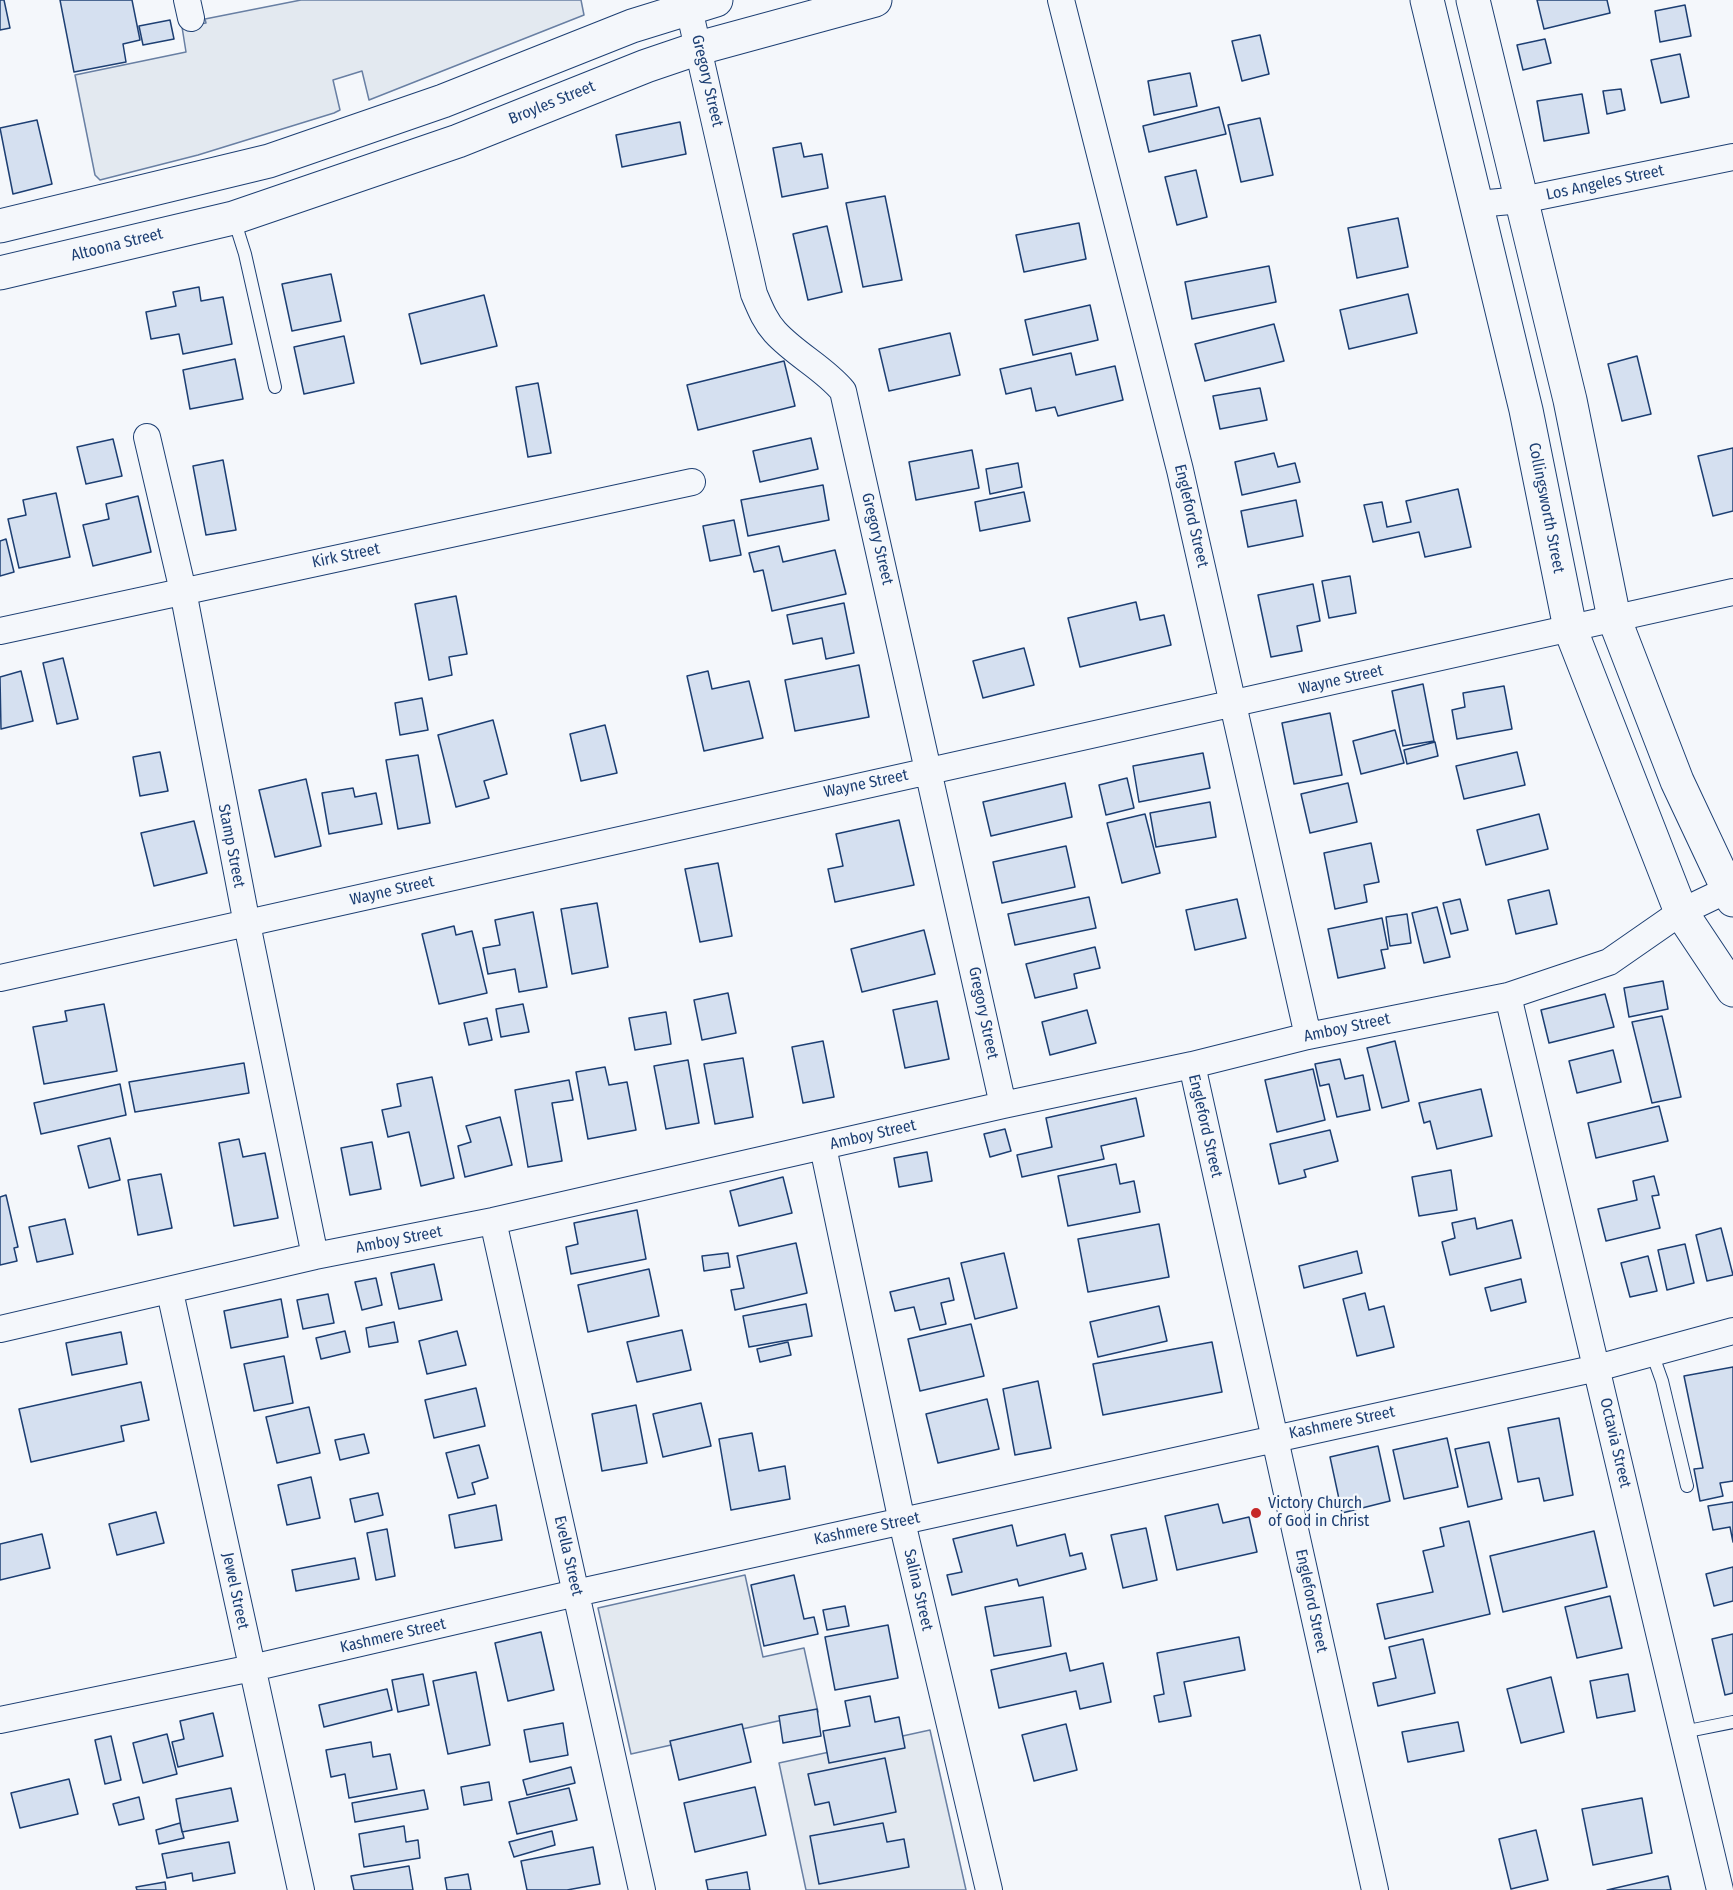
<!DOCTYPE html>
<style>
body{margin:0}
canvas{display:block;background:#f4f7fb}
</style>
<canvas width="1733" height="1890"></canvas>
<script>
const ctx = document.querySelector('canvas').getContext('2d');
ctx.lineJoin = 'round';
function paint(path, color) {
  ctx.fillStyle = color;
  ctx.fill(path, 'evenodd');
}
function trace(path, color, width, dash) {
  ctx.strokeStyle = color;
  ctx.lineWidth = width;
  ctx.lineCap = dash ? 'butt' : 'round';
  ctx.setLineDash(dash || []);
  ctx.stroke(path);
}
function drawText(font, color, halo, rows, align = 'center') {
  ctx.font = font + ' "Fira Sans Condensed",sans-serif';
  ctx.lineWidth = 4.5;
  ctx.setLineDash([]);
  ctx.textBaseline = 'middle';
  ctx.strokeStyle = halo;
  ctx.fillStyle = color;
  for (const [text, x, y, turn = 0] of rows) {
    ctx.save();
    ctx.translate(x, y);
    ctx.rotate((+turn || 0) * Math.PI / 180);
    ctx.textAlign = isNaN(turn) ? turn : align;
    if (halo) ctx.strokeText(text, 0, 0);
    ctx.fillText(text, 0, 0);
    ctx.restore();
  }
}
const green = new Path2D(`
 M301,0H581L584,15L369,100L362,71L333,80L340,110L334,113L198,155L100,180L95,175L75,75L186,52L182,27L206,23L205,19Z
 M745,1575L763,1657L804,1648L818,1712L631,1754L598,1608Z
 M930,1730L966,1890H806L779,1763Z`);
const building = new Path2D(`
 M0,0H4L10,28L0,30Z
 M60,0H132L140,40L123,44L126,62L74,72Z
 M1537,0H1607L1610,13L1544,29Z
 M1685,5L1691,36L1660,42L1655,11Z
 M170,20L174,39L143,45L139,26Z
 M1260,35L1269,74L1242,81L1232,41Z
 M1545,39L1551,63L1523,70L1517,45Z
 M1680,54L1689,97L1661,103L1651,60Z
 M1190,73L1197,106L1154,115L1148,81Z
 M1621,89L1625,110L1607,114L1603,91Z
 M1582,94L1589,133L1544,141L1537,101Z
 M1219,107L1226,134L1149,152L1143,126Z
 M1260,118L1273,175L1241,182L1228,125Z
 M37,120L52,184L13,194L0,128Z
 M680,122L686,154L622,167L616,135Z
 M801,143L804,157L822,154L828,188L782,197L773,148Z
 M1196,170L1207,217L1177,225L1165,177Z
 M885,196L902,280L863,287L846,203Z
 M1398,218L1408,267L1357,278L1348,228Z
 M1079,223L1086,259L1024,272L1016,235Z
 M827,226L842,292L808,300L793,234Z
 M1269,266L1276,302L1192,319L1185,282Z
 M331,274L341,321L292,331L282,284Z
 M199,287L201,301L223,297L232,344L183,354L179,334L151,339L146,312L176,306L173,292Z
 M1408,294L1417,333L1349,349L1340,310Z
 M484,295L497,346L421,364L409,314Z
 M1090,305L1098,340L1033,355L1025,320Z
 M1274,324L1284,361L1205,381L1195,344Z
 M950,333L960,375L889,391L879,349Z
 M344,336L354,383L304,394L294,347Z
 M1071,353L1076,375L1115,366L1123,400L1058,416L1055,407L1036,411L1031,388L1006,394L1000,369Z
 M1637,356L1651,414L1622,421L1608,364Z
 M235,359L243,399L190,409L183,370Z
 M784,361L795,406L698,430L687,385Z
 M538,383L551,453L528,457L516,387Z
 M1260,388L1267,420L1220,429L1213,396Z
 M811,438L818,469L760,482L753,451Z
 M113,439L122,476L86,484L77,447Z
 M1733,448V511L1713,516L1698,456Z
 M972,450L979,488L916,500L909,462Z
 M1274,453L1278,467L1295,463L1300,482L1242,495L1235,462Z
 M223,460L236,530L206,535L193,466Z
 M1018,463L1022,487L990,494L986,469Z
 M823,485L829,520L748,536L741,500Z
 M1458,489L1471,547L1425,557L1419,532L1373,542L1364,505L1382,502L1387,527L1411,522L1406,501Z
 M1024,492L1030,521L980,531L975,502Z
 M56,493L70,557L19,568L8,519L26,515L23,500Z
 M138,496L151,552L93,566L83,525L109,519L106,504Z
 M1296,500L1303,536L1248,547L1241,511Z
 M734,520L741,555L710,561L703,526Z
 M6,539L14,572L0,576V541Z
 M779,546L783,562L835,550L846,594L772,611L763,570L754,572L749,553Z
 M1350,576L1356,613L1329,618L1322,581Z
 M1313,584L1320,621L1297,626L1302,651L1271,657L1258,595Z
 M456,596L467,654L449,657L452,675L429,680L415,604Z
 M1136,602L1140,620L1164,615L1171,645L1080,667L1068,618Z
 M844,603L854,653L826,659L822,638L793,644L787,615Z
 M1024,648L1034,685L983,698L973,661Z
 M63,658L78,719L57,724L43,663Z
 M859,665L869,717L795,731L785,680Z
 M21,671L33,721L1,729L0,677Z
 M708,671L712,689L749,681L763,738L704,751L687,676Z
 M1423,684L1434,741L1403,746L1392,691Z
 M1504,686L1512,729L1457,739L1452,710L1465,707L1463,693Z
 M422,698L428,730L400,735L395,703Z
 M1330,713L1342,775L1294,784L1282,723Z
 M493,720L507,774L484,781L489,798L456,807L438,735Z
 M605,725L617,773L581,781L570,734Z
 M1395,730L1404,763L1361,774L1353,741Z
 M1435,742L1438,756L1407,764L1404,750Z
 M160,752L168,791L140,796L133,757Z
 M1517,752L1525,785L1464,799L1456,766Z
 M1203,753L1210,788L1139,802L1133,766Z
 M418,755L430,823L398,829L386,760Z
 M1127,778L1134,808L1106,815L1099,785Z
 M306,779L321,846L275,857L259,790Z
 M1065,783L1072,817L991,836L983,802Z
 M1348,783L1357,822L1310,833L1301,794Z
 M353,788L355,797L376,793L382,824L329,834L322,793Z
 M1210,802L1216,837L1156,847L1150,813Z
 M1145,814L1160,873L1122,883L1107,823Z
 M1539,814L1548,849L1486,865L1477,830Z
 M899,820L914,885L835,902L828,869L843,866L836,834Z
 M194,821L207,873L154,886L141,833Z
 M1371,843L1379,882L1364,885L1367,902L1335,909L1324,853Z
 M1066,846L1075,887L1002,903L993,862Z
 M718,863L732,936L700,942L685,869Z
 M1549,890L1557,924L1516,934L1508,900Z
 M1089,897L1096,928L1015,945L1008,914Z
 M1237,899L1246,938L1195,950L1186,910Z
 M1460,899L1468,930L1451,934L1443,903Z
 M597,903L608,967L572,974L561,909Z
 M1437,907L1450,957L1424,963L1412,913Z
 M533,912L547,987L519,992L515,969L488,974L483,948L500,945L495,920Z
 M1407,914L1411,943L1390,946L1386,917Z
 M1382,918L1388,949L1381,950L1385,968L1338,978L1328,929Z
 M454,926L456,935L472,931L487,993L439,1004L422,934Z
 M924,930L935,974L862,992L851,949Z
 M1095,947L1100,968L1074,974L1077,988L1035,998L1026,964Z
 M1663,981L1668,1009L1629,1017L1624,988Z
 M728,993L736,1033L702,1040L694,1000Z
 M1605,994L1614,1027L1549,1043L1541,1010Z
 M937,1001L949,1059L905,1068L893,1010Z
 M104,1004L117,1071L44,1084L33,1027L67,1021L65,1011Z
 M523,1004L529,1032L501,1037L496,1009Z
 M1087,1010L1096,1043L1050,1055L1042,1022Z
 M666,1012L671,1044L635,1050L629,1018Z
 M1662,1016L1681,1097L1652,1103L1632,1022Z
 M487,1018L492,1040L469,1045L464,1023Z
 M823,1041L834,1097L803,1103L792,1047Z
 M1395,1041L1409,1101L1382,1108L1367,1048Z
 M1613,1050L1621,1082L1577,1093L1569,1061Z
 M743,1058L753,1117L715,1124L704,1064Z
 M1340,1059L1345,1079L1363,1075L1370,1110L1337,1117L1329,1084L1320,1086L1315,1064Z
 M688,1060L699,1123L666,1129L654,1066Z
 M244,1063L249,1093L135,1112L129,1082Z
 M605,1067L609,1085L627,1082L636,1130L588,1139L576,1072Z
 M1313,1069L1325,1120L1277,1132L1265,1080Z
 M432,1077L454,1178L421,1186L409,1132L388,1137L382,1110L401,1106L397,1084Z
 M569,1080L573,1100L552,1103L562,1161L528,1167L515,1090Z
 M120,1084L126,1115L41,1134L34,1103Z
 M1481,1089L1492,1136L1437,1149L1430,1121L1424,1123L1419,1103Z
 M1136,1098L1144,1136L1101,1146L1104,1159L1022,1177L1017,1155L1052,1147L1046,1118Z
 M1659,1106L1668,1141L1596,1158L1588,1123Z
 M500,1117L512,1165L465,1177L458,1146L471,1142L466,1126Z
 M1005,1129L1011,1151L990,1157L984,1134Z
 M1330,1130L1338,1161L1304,1170L1306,1177L1279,1184L1270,1144Z
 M110,1138L120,1180L89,1188L78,1146Z
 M239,1139L243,1157L265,1153L278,1218L234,1226L219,1143Z
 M372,1142L381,1189L350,1195L341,1148Z
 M927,1152L932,1181L899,1187L894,1158Z
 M1116,1164L1120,1184L1134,1181L1140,1212L1068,1226L1058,1176Z
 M1451,1170L1457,1210L1419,1216L1412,1177Z
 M161,1174L172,1228L138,1235L128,1180Z
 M1654,1176L1659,1195L1652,1196L1660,1228L1606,1241L1598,1209L1637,1200L1633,1181Z
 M783,1177L792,1213L739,1226L730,1191Z
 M6,1195L18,1247L14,1248L17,1261L0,1265V1197Z
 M637,1210L646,1259L571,1274L566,1247L578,1244L574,1223Z
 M1475,1218L1477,1229L1512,1220L1521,1258L1450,1275L1442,1242L1455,1238L1452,1223Z
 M65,1219L73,1254L37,1262L29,1227Z
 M1159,1224L1169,1277L1088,1292L1078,1239Z
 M1721,1228L1733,1275L1707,1281L1696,1235Z
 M796,1243L807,1293L735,1310L731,1290L744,1288L737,1256Z
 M1685,1244L1694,1283L1667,1290L1658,1250Z
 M1357,1251L1362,1273L1304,1288L1299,1266Z
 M728,1253L730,1267L704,1271L702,1256Z
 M1004,1253L1017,1308L975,1319L961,1263Z
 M1648,1256L1657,1291L1630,1297L1621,1263Z
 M434,1264L442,1300L399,1309L391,1273Z
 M649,1269L659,1316L588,1332L578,1285Z
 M376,1278L382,1305L362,1310L355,1282Z
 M949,1278L954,1300L941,1303L946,1324L920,1330L914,1307L895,1311L890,1292Z
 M1521,1279L1526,1302L1491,1311L1485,1288Z
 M1365,1293L1369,1310L1384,1306L1394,1347L1357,1356L1343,1299Z
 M328,1294L334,1323L303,1329L297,1300Z
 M281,1299L288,1337L231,1348L224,1311Z
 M806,1304L812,1336L749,1347L743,1316Z
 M1159,1306L1167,1341L1098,1357L1090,1322Z
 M394,1322L398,1342L369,1347L366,1328Z
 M971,1324L984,1376L920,1391L908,1339Z
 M682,1330L691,1370L637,1382L627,1342Z
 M345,1331L350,1352L321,1359L316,1338Z
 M457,1331L466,1365L427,1374L419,1341Z
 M121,1332L127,1364L72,1375L66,1343Z
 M788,1342L791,1355L760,1362L757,1349Z
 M1212,1342L1222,1392L1103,1415L1093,1364Z
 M284,1356L293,1403L254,1411L244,1364Z
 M1733,1367V1481L1720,1483L1723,1496L1700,1501L1694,1469L1703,1468L1684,1376Z
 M1038,1381L1051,1448L1015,1455L1003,1389Z
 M141,1382L149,1420L121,1426L124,1441L31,1462L19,1409Z
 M476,1388L485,1426L434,1438L425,1400Z
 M987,1399L999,1449L938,1463L926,1414Z
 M701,1403L711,1446L663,1457L653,1414Z
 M636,1405L647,1463L602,1471L592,1414Z
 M309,1407L320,1453L277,1463L266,1417Z
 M1559,1418L1573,1495L1544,1501L1539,1478L1518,1482L1508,1428Z
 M752,1433L759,1471L785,1466L790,1499L731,1510L719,1439Z
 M364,1434L369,1453L340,1460L335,1440Z
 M1447,1438L1458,1487L1404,1499L1393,1450Z
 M1489,1442L1502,1499L1468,1507L1455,1449Z
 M479,1445L488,1478L472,1483L475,1494L458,1498L446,1453Z
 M1378,1446L1390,1501L1342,1513L1330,1457Z
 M311,1477L320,1518L287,1525L278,1485Z
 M378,1493L383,1515L355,1522L350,1499Z
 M1733,1502V1542L1730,1527L1713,1530L1708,1506Z
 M1218,1504L1223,1523L1249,1517L1257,1552L1177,1570L1165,1516Z
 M496,1505L502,1540L455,1548L449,1515Z
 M156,1512L164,1543L117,1555L109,1524Z
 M1469,1521L1490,1614L1385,1639L1377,1604L1433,1592L1423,1551L1444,1546L1440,1528Z
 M1012,1525L1017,1546L1065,1534L1070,1556L1082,1553L1086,1569L1019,1586L1017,1579L952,1595L947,1575L962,1572L953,1539Z
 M1146,1528L1157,1580L1123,1588L1111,1535Z
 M387,1529L395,1576L376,1580L367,1533Z
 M1594,1531L1607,1587L1503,1612L1490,1556Z
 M42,1534L50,1568L0,1580V1544Z
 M355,1558L359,1579L296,1591L292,1570Z
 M1733,1567V1601L1714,1606L1706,1574Z
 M794,1575L804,1619L814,1617L818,1634L764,1646L751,1585Z
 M1610,1596L1622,1648L1577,1658L1565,1607Z
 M1043,1597L1051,1646L994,1656L985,1607Z
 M845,1606L849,1626L827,1630L823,1610Z
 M888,1625L898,1678L835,1690L825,1637Z
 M541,1632L554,1690L508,1701L495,1643Z
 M1733,1634V1693L1725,1695L1712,1639Z
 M1239,1637L1245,1670L1184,1682L1191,1716L1159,1722L1154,1696L1164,1694L1157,1653Z
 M1423,1639L1435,1693L1378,1706L1373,1683L1396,1678L1389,1647Z
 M1066,1653L1070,1671L1103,1663L1111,1702L1080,1709L1076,1691L999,1708L991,1670Z
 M476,1672L490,1745L448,1754L433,1681Z
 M423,1674L429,1705L398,1712L392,1680Z
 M1628,1674L1635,1711L1597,1718L1590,1681Z
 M1551,1677L1564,1732L1521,1743L1507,1689Z
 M387,1689L392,1710L324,1727L319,1705Z
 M870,1696L875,1722L899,1717L905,1748L829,1763L823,1731L850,1726L845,1701Z
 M817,1709L821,1736L783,1743L779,1716Z
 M213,1713L223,1756L178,1767L172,1742L184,1739L180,1721Z
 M1458,1722L1464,1751L1408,1762L1402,1732Z
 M563,1723L568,1755L530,1762L524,1730Z
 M742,1724L751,1762L679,1780L670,1741Z
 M1066,1724L1077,1770L1034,1781L1022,1735Z
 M167,1734L177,1774L143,1783L133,1743Z
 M111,1736L121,1780L105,1784L95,1740Z
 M371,1742L373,1757L390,1754L397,1789L349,1798L345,1774L331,1777L326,1750Z
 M885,1758L896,1812L834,1825L829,1802L815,1805L808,1774Z
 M571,1767L575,1783L527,1795L523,1780Z
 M69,1779L78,1814L20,1828L11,1793Z
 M489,1782L492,1800L464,1805L461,1787Z
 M755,1787L766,1835L695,1852L684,1803Z
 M231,1788L238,1821L182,1832L176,1799Z
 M569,1788L577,1820L517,1834L509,1802Z
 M424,1790L428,1809L355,1822L352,1803Z
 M139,1797L144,1819L119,1825L113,1804Z
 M1642,1798L1652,1853L1593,1865L1582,1809Z
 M180,1823L184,1838L159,1844L156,1830Z
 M883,1823L887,1842L904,1839L909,1867L819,1884L810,1836Z
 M404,1826L406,1842L418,1840L420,1858L364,1867L359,1834Z
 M1536,1830L1548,1880L1511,1889L1499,1839Z
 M552,1831L555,1845L514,1857L509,1842Z
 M229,1842L235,1873L193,1881L192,1873L167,1878L162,1854Z
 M593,1847L600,1884L567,1890H527L521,1861Z
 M409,1866L413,1890H354L351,1876Z
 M747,1872L750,1890H708L706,1880Z
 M468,1874L471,1890H447L445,1878Z
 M1668,1876L1671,1890H1607Z
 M165,1882L166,1890H137L136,1887Z`);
const service = new Path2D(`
 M234,219L245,254L275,387
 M1652,1353L1662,1381L1687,1486
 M1683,1732L1733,1722`);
const minor = new Path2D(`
 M187,0L191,18
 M687,0L754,294C760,308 765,321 775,332C796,355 824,368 843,391L1003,1105
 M1061,0L1180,470L1308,1036
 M1477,204L1522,200L1733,157
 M147,437L183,591L247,924L315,1256
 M0,631L692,482
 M0,978L1733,592
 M1508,996L1720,1890
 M1192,1065L1375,1890
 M823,1147L902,1522L989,1890
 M493,1221L642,1890
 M170,1292L301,1890
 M0,1329L315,1256L493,1221L1003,1105L1192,1065L1308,1036L1508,996L1609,962L1681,912L1727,890
 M0,1720L252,1668L576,1593L1597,1368L1733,1331`);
const secondary = new Path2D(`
 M1427,0L1526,410L1570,628L1681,912L1733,990
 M1473,0L1570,400L1614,618L1677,781L1733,900
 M0,226L269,161L443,101L632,26L716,0
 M0,273L233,218L458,141L646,66L699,48L875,0`);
const markers = [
 [1256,1513,6,"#c62828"]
];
const streetNames = [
 ["Gregory Street",707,81,77],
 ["Broyles Street",552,103,-22],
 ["Los Angeles Street",1605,183,-12],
 ["Altoona Street",117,245,-14],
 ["Collingsworth Street",1546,508,79],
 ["Engleford Street",1191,516,77],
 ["Gregory Street",877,539,77],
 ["Kirk Street",346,556,-12],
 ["Wayne Street",1341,680,-13],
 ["Wayne Street",866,784,-12],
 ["Stamp Street",231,846,79],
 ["Wayne Street",392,891,-13],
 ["Gregory Street",983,1013,78],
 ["Amboy Street",1347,1028,-12],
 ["Engleford Street",1205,1126,77],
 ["Amboy Street",873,1135,-13],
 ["Amboy Street",399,1240,-11],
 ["Kashmere Street",1342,1423,-12],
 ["Octavia Street",1615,1443,77],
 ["Kashmere Street",867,1529,-12],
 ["Evella Street",568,1556,77],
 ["Salina Street",918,1590,77],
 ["Jewel Street",235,1591,78],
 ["Engleford Street",1311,1601,78],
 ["Kashmere Street",393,1636,-13]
];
const poiNames = [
 ["Victory Church",1268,1504],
 ["of God in Christ",1268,1522]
];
paint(green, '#e3e9f0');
trace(green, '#687fa3', 1.5);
paint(building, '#d5e0f0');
trace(building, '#1d3f73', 1.5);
trace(service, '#1d3f73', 14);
trace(minor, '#1d3f73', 28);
trace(secondary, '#1d3f73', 35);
trace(service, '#f4f7fb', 12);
trace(minor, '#f4f7fb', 26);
trace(secondary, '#f4f7fb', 33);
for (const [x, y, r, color] of markers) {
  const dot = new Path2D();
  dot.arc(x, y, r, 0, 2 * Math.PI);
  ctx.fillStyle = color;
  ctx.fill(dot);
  trace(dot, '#f4f7fb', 2);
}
drawText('16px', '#1d3f73', '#f4f7fb', streetNames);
drawText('16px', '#1d3f73', '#f4f7fb', poiNames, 'left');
</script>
